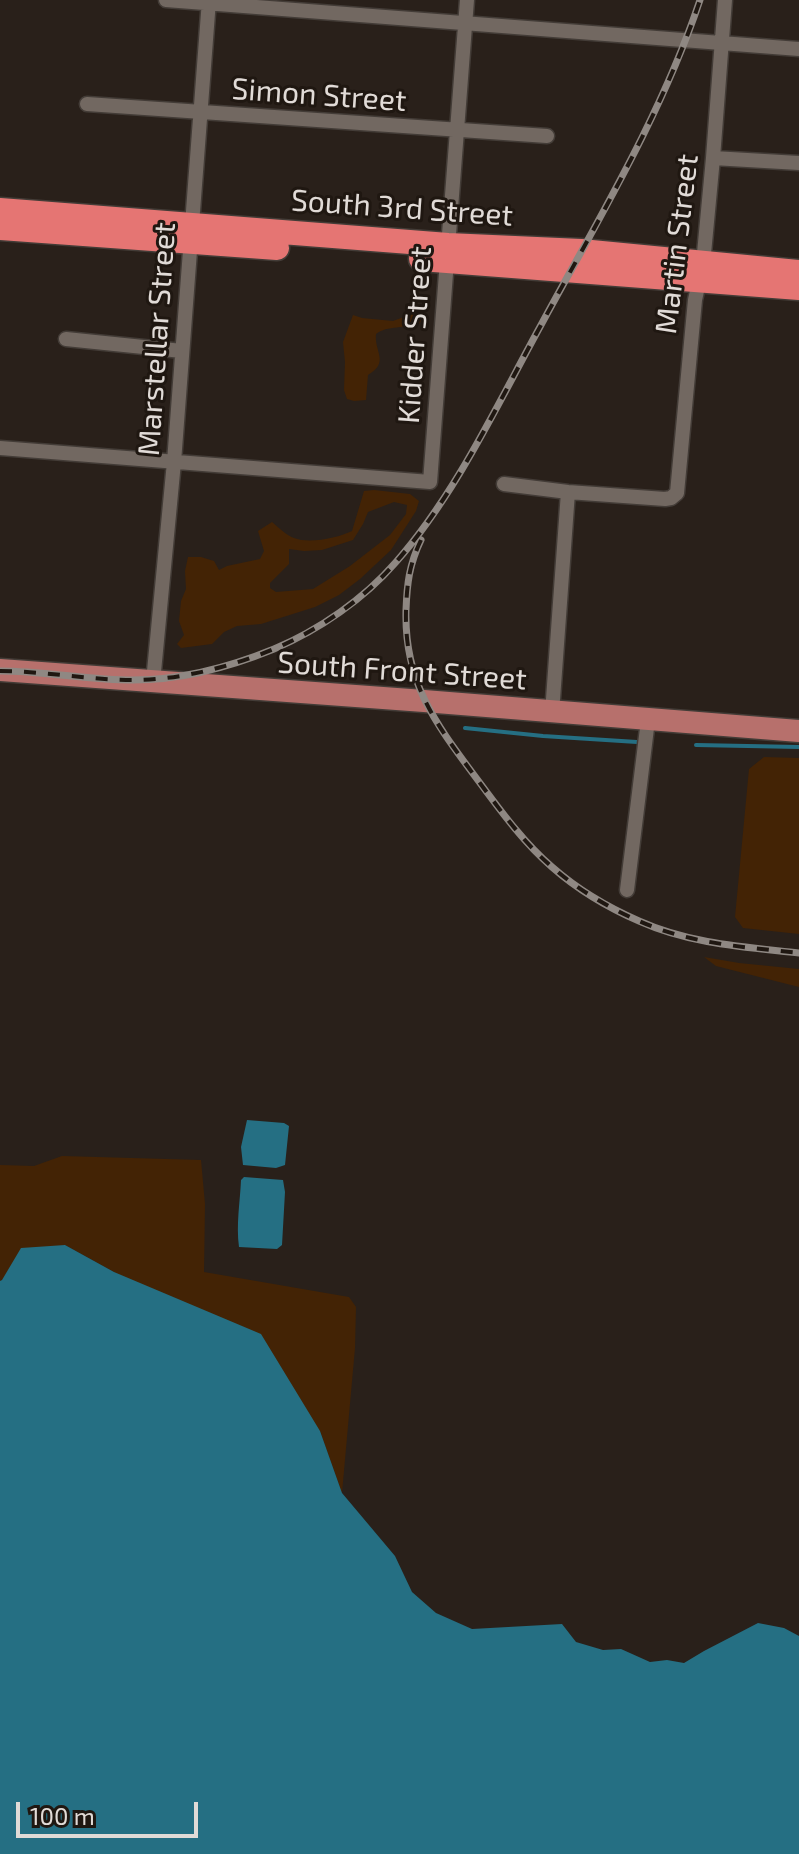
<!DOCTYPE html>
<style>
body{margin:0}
#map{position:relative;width:799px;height:1854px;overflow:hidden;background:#29201a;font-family:"Exo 2",sans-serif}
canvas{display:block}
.scale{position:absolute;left:16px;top:1802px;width:182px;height:36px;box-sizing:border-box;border:4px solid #e1dbd7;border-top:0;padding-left:10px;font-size:24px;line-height:28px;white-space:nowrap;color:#e1dbd7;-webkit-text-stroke:6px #1f1711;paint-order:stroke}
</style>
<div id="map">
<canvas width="799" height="1854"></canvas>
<div class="scale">100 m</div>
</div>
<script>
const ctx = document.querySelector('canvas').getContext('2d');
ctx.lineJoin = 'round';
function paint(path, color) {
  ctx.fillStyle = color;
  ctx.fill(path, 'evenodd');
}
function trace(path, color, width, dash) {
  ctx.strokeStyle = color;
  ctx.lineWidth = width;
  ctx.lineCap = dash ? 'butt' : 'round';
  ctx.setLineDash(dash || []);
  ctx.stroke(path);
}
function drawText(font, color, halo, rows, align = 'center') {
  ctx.font = font + ' "Exo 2",sans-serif';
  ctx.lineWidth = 6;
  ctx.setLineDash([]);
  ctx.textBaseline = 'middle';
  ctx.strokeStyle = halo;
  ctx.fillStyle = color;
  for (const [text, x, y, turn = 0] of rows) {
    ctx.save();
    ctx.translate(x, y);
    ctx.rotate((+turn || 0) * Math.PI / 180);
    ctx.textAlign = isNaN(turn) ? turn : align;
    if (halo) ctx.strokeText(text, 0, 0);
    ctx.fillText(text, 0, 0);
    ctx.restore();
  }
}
const green = new Path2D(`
 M412,314L423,315L420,323C406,329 387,325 376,334C374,352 390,362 368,375L366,400L354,401L347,399L344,390L345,362L343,342L353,315L362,318L393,321Z
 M374,490L410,494L419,501L416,511L391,550L360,579L339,595L315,607L261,624L237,626L224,632L212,644L181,648L177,644L184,635L179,621L181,601L186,589L185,571L188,557H201L214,561L219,570L227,566L260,559L264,551L258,531L272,522C278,527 286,535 294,538C309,544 338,538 352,531L364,491ZM394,502L407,505L406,514L390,535L350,566L313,589L276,592L270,588V583L289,564V549L304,551L322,550L353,540L363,524L368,512Z
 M764,757L799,758V934L743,928L735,917L749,769Z
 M704,957L739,963L799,969V987L716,966Z
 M62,1156L201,1160L205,1204L204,1272L349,1297L356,1307L355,1348L342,1493L320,1431L114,1272L65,1245L0,1281V1165L34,1166Z`);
const water = new Path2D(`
 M247,1120L284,1123L289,1126L285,1165L276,1168L243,1165L241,1147Z
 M244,1177L283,1180L285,1192L282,1245L277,1249L239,1247C236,1224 240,1203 241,1180Z
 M65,1245L114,1272L261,1334L320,1431L342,1493L395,1556L412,1592L436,1613L472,1629L562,1624L576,1642L603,1650L621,1649L650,1662L667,1660L684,1663L704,1651L758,1623L784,1628L799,1636V1854H0V1281L2,1280L21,1248Z`);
const stream = new Path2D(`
 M465,728L543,736L637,742
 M696,745L799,747`);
const street = new Path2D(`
 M166,0L799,49
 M87,104L547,136
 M713,158L799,163
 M66,339L182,351
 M0,448L430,482L467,0
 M504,484L568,492L665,499L671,498L677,493L695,300L703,264L713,158L725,0
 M153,682L174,462L209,0
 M552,713L568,492
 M627,890L648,720`);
const primary = new Path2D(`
 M0,670L424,701L799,731`);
const highway = new Path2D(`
 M0,210L448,245L581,251L799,272
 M0,228L277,248
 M421,259L799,288`);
const rail = new Path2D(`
 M421,540C409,565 407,584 406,610C404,683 436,724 477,779C500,810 523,842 552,867C577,889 609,908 639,921C690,944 745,947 799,953
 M0,671C44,671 88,680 133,680C180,680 230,667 274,649C319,630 364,599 396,562C456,494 497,405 541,325C598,220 662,114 700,0`);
const streetNames = [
 ["Simon Street",319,95,4],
 ["South 3rd Street",402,208,4],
 ["Martin Street",677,244,-83],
 ["Kidder Street",415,335,-86],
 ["Marstellar Street",157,339,-86],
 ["South Front Street",402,671,4]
];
paint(green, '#432305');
paint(water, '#256f83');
trace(stream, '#256f83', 4);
trace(street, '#433c37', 17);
trace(primary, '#433c37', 25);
trace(highway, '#433c37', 27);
trace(street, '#726861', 14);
trace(primary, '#b7706c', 22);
trace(highway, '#e57573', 24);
trace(rail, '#8f8883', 7);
trace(rail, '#1f1711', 4, [12]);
drawText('30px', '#e1dbd7', '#1f1711', streetNames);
</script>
